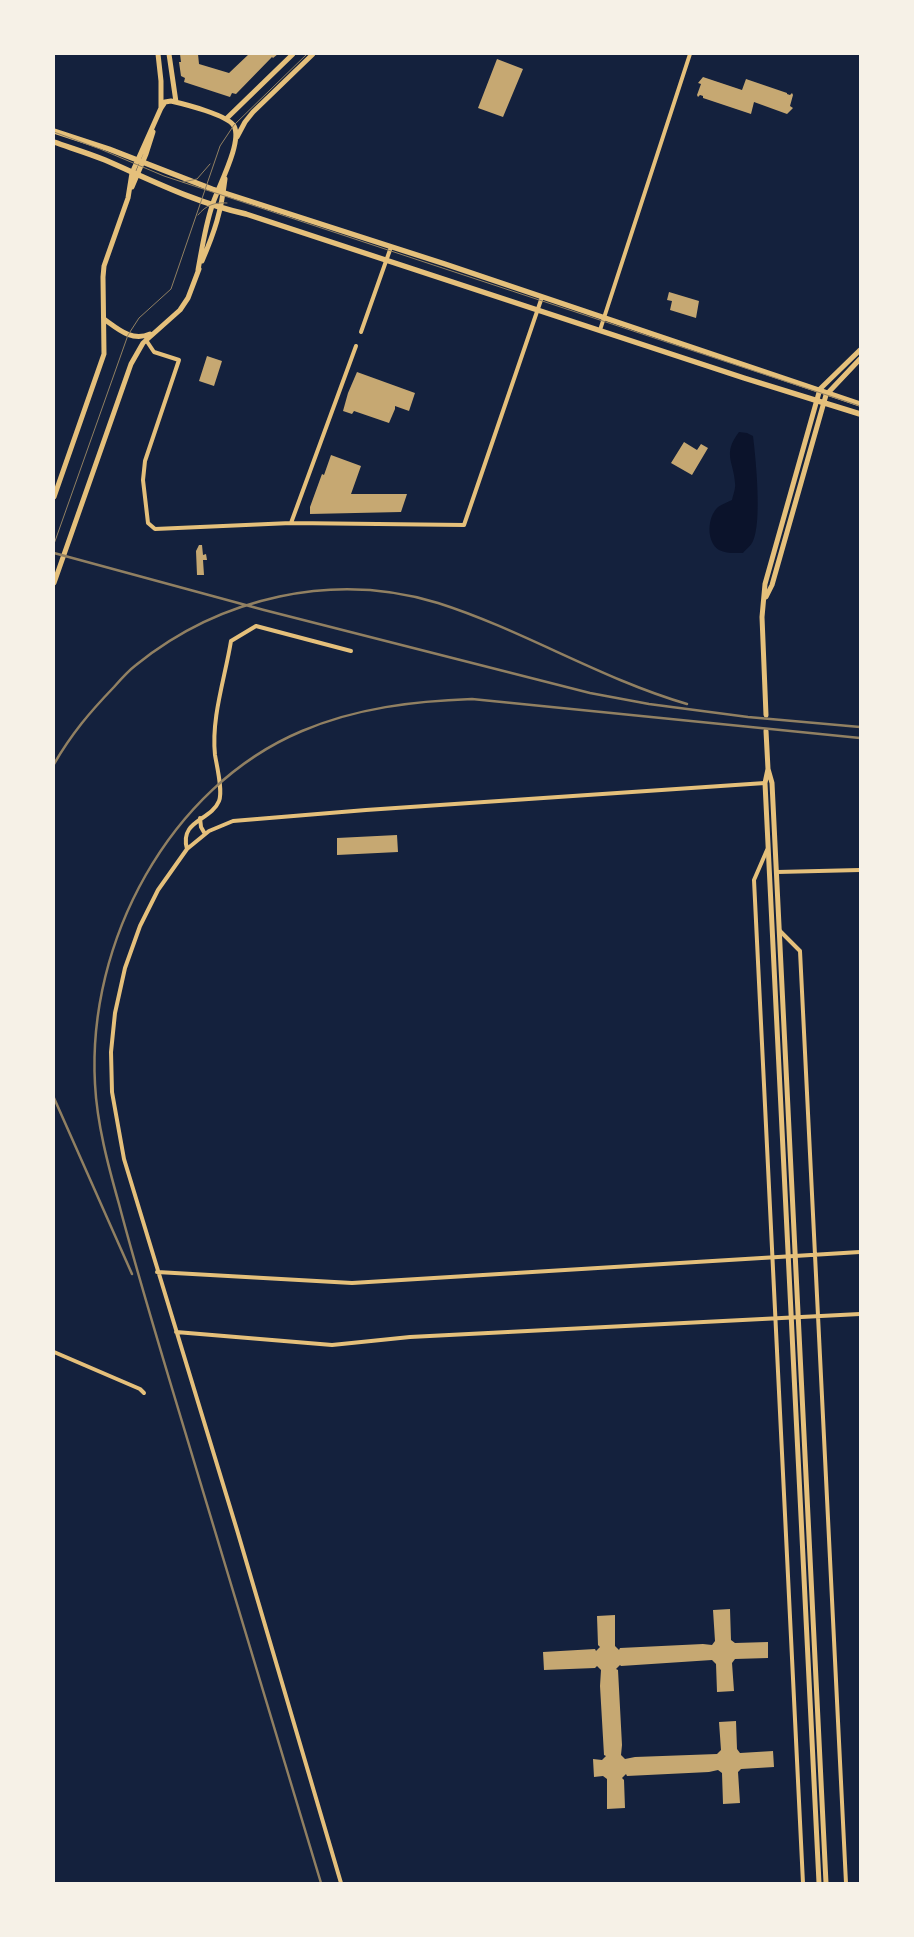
<!DOCTYPE html>
<style>
body{margin:0}
#map{position:relative;width:914px;height:1937px;overflow:hidden;background:#14213d;font-family:Inter,sans-serif}
canvas{display:block}
.frame{position:absolute;inset:0;border:55px solid #f6f1e7;pointer-events:none}
</style>
<div id="map">
<canvas width="914" height="1937"></canvas>
<div class="frame"></div>
</div>
<script>
const ctx = document.querySelector('canvas').getContext('2d');
ctx.lineJoin = 'round';
function paint(path, color) {
  ctx.fillStyle = color;
  ctx.fill(path, 'evenodd');
}
function trace(path, color, width, dash) {
  ctx.strokeStyle = color;
  ctx.lineWidth = width;
  ctx.lineCap = dash ? 'butt' : 'round';
  ctx.setLineDash(dash || []);
  ctx.stroke(path);
}
const water = new Path2D(`
 M739,432L747,433L753,436C756,460 762,522 753,541C751,546 746,549 743,553C734,553 727,554 719,550C706,542 707,517 718,507C722,504 728,502 732,500C733,495 736,488 735,483C734,462 722,454 739,432Z`);
const building = new Path2D(`
 M180,54H198L199,64L229,73L249,54H278L273,58L272,57L236,94L232,93L230,97L184,82L185,78L181,76L179,62H181Z
 M497,59L523,69L503,117L478,108Z
 M703,77L742,90L746,79L787,93V94L790,95L792,93L793,95L790,106L793,108L787,114L754,102L751,114L703,98V96L700,95L698,97L697,95L701,84L698,83Z
 M669,292L699,301L696,318L670,310L672,301L667,300Z
 M207,356L222,361L214,386L199,381Z
 M357,372L415,393L409,411L395,406V409L389,423L354,411L352,414L343,411L348,393Z
 M684,442L697,450L701,444L708,448L692,475L671,463Z
 M331,455L361,466L351,494H407L401,512L310,514V507L322,474L324,475Z
 M199,545H202L203,555L206,554L207,560H203L204,575H197L196,551Z
 M397,835L398,852L337,855V838Z
 M730,1609L731,1640L735,1643L768,1642V1658L735,1659L732,1663L734,1691L717,1692L716,1664L712,1660L621,1666L620,1665L616,1669L618,1670L622,1745L621,1755L625,1759L635,1757L717,1754L721,1750L719,1722L736,1721L737,1749L740,1753L773,1751L774,1767L741,1769L738,1772L740,1803L723,1804L722,1773L718,1770L709,1772L627,1776L626,1774L622,1778L624,1780L625,1808L607,1809V1779L603,1776L594,1777L593,1759L602,1760L606,1756L604,1755L600,1686L601,1670L597,1666L595,1668L544,1670L543,1652L595,1649L596,1651L600,1647L598,1645L597,1616L615,1615V1646L619,1650L620,1648L703,1644L712,1645L715,1641L713,1610Z`);
const minor = new Path2D(`
 M600,330L690,54
 M361,332L391,247
 M146,340L154,352L179,360L145,461L143,480L148,523L155,529L291,523L464,525L542,297
 M291,523L356,346
 M200,818L201,827L205,834
 M187,849C179,820 211,821 219,801C223,791 217,767 215,755C211,718 225,678 231,641L256,626L351,651
 M767,850L754,880L803,1883
 M777,872L860,870
 M779,930L800,951L846,1883
 M157,1272L352,1283L860,1252
 M176,1332L332,1345L410,1337L860,1314
 M54,1352L140,1389L144,1393
 M341,1883L237,1530L124,1159L112,1092L111,1052L115,1013L125,968L140,926L158,890L187,849L209,831L233,821L366,810L765,783`);
const secondary = new Path2D(`
 M158,54L161,81V107
 M169,54L176,102
 M226,119L293,54
 M237,137L245,122L253,112L313,54
 M132,187L146,154L153,132
 M202,261C215,231 221,212 225,179
 M104,319C118,329 132,342 150,334
 M54,497L104,354L103,277L104,266L128,198L132,173L161,108L165,102L171,101C184,104 228,115 234,126C243,142 217,189 212,206C205,227 202,249 198,270
 M54,583L131,364L143,343L180,310L188,298L199,269
 M766,597L772,585L826,395L860,359
 M766,715L762,617L765,584L820,389L860,350
 M766,731L768,769L765,783L819,1883
 M768,769L772,783L826,1883`);
const primary = new Path2D(`
 M54,131L109,149L212,189L445,264L860,404
 M54,142C71,148 88,153 105,160C151,180 196,203 246,214L744,378L860,414`);
const tram = new Path2D(`
 M54,132L100,149L164,176L860,406
 M183,182L197,179L210,164
 M198,215C206,205 215,202 227,203
 M54,544L128,335L139,318L171,289L220,146L234,125L307,54`);
const rail = new Path2D(`
 M54,553L264,610L590,693L649,704L748,717L860,727
 M54,764C72,733 90,712 114,687C121,679 128,671 136,665C220,597 334,571 438,603C523,630 601,679 687,704
 M54,1098L132,1274
 M321,1883C271,1717 221,1551 171,1385C153,1325 135,1265 119,1204C108,1165 97,1124 95,1084C87,942 169,787 302,731C356,708 414,701 472,699L860,738`);
paint(water, '#0b132b');
paint(building, '#c6a872');
trace(minor, '#e5c07b', 4);
trace(secondary, '#e5c07b', 5);
trace(primary, '#e5c07b', 5.5);
trace(tram, '#918062', 1);
trace(rail, '#918062', 2.5);
</script>
